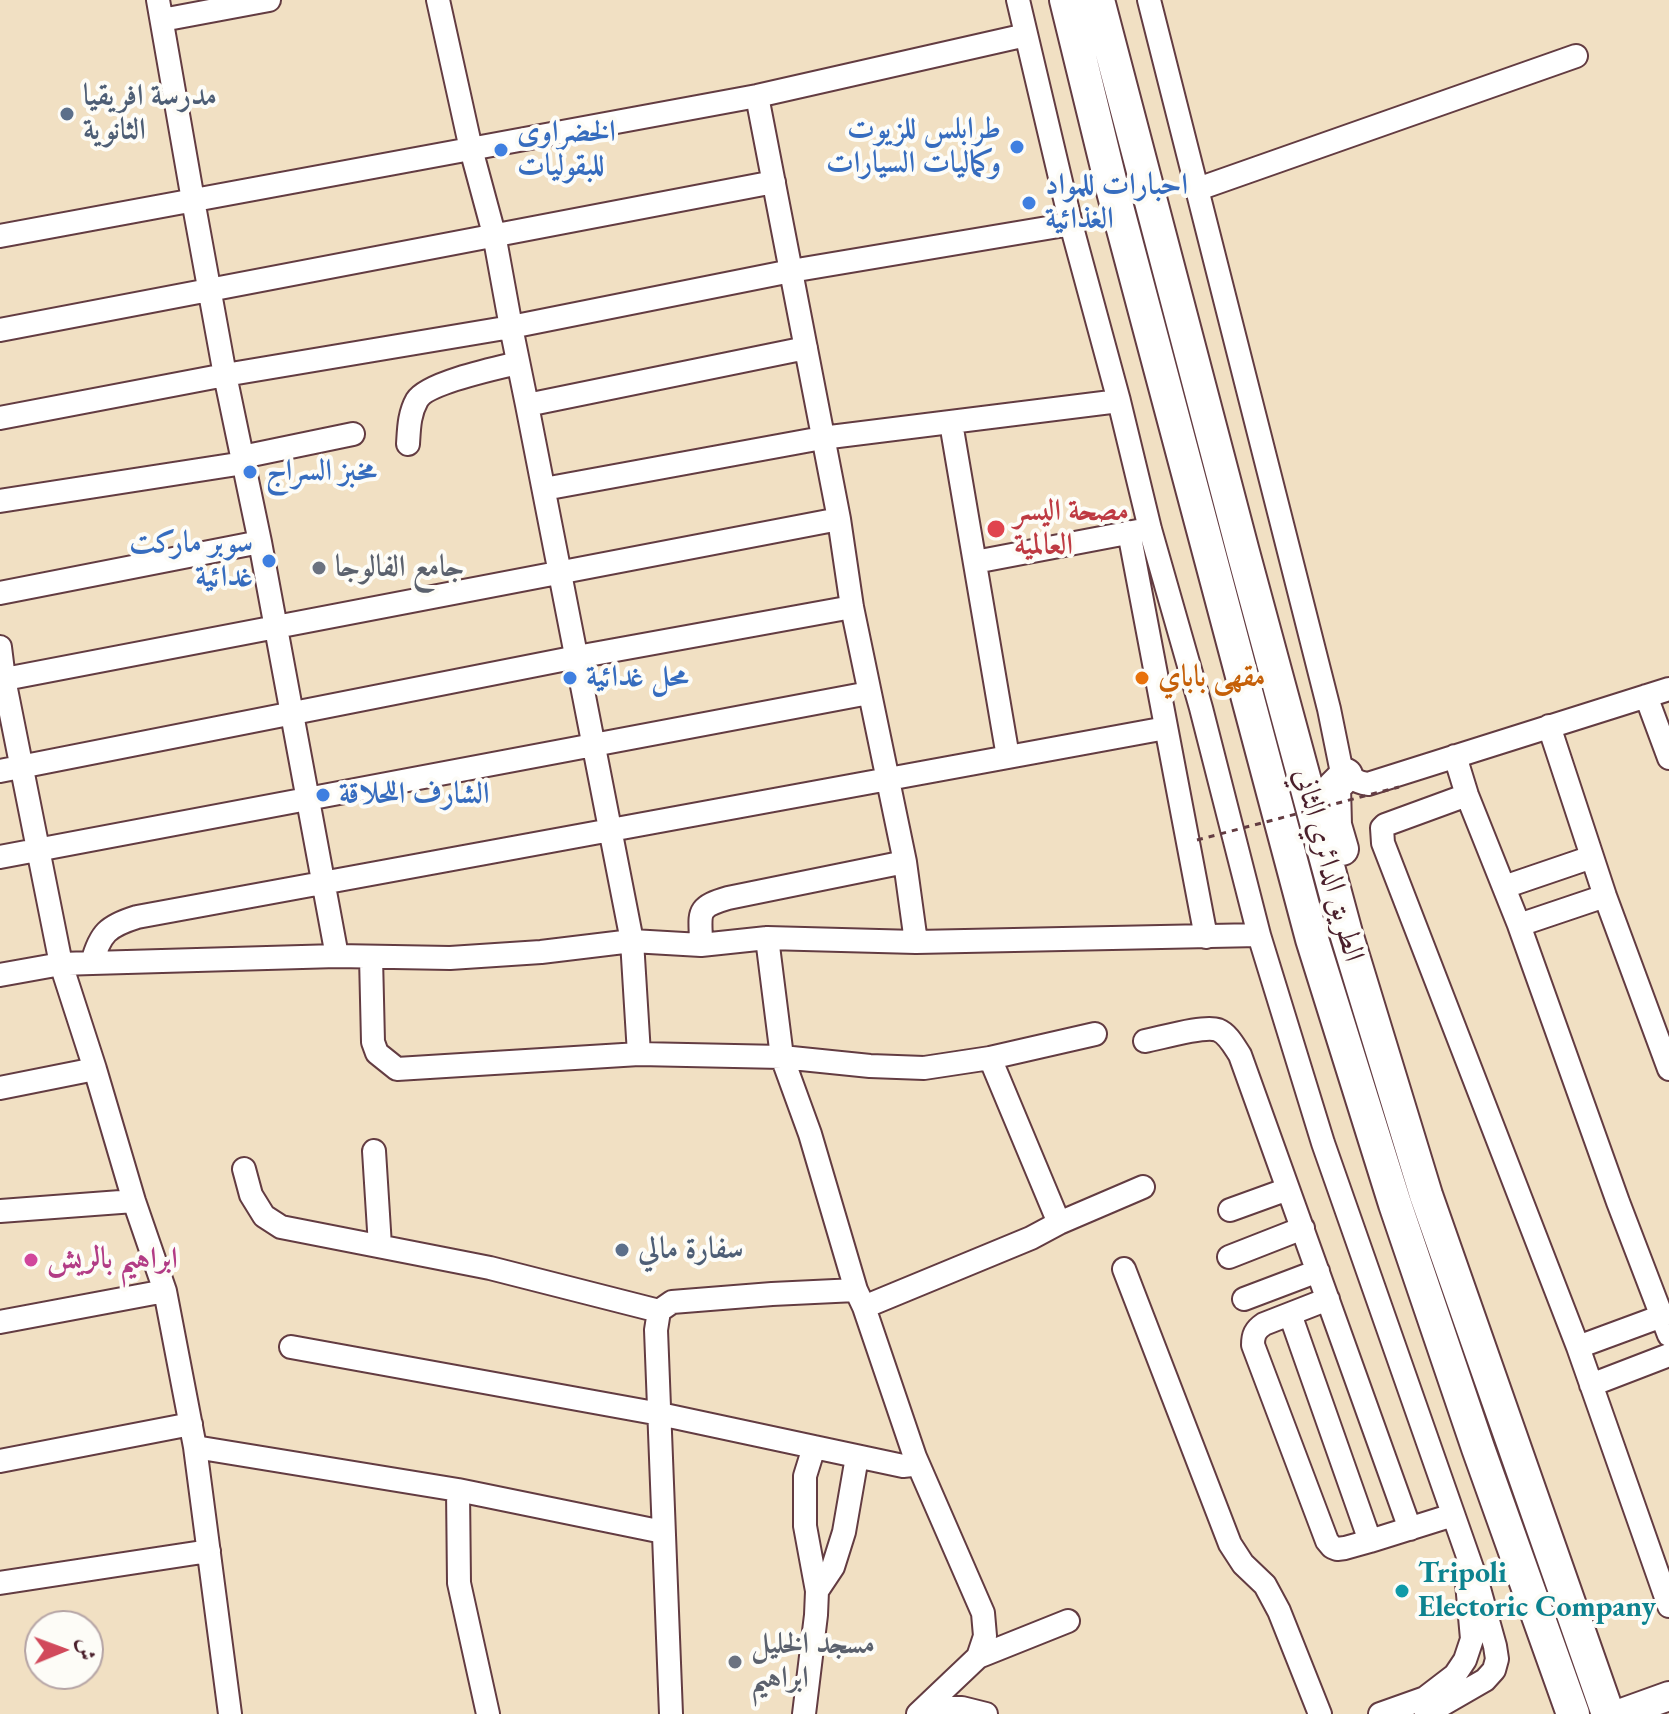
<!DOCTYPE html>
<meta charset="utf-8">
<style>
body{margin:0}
#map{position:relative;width:1669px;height:1714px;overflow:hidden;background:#f1e0c3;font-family:"EB Garamond",Amiri,serif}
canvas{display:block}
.north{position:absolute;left:24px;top:1610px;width:80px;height:80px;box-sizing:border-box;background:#fdfcf7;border:2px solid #b5a4a5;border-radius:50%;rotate:89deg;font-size:22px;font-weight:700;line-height:32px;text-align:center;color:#4a1f2b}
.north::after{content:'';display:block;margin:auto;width:28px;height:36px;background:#d1495b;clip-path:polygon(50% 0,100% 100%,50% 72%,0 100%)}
</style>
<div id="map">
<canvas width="1669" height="1714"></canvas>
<div class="north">ش</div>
</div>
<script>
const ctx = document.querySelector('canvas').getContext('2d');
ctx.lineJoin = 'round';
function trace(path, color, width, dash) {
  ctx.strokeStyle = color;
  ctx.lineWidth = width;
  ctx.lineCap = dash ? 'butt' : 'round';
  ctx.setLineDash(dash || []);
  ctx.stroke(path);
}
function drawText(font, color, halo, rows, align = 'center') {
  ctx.font = font + ' "EB Garamond",Amiri,serif';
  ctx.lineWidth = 8;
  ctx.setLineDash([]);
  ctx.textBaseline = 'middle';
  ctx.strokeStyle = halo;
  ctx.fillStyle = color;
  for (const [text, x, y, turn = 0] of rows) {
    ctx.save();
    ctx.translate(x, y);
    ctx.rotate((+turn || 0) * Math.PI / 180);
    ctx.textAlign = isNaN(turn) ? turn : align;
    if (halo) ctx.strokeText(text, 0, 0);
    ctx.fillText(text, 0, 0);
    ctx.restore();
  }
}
const minor = new Path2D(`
 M158,0L193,200L225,375L260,542L337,956
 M438,0L471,149L494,234L511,327L527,405L632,941L639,1054
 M1018,0L1071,224L1119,401L1150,529L1201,708L1259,935L1323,1143L1478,1585L1495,1646L1497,1659L1494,1670L1485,1680L1426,1714
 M1149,0L1329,709L1341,768C1348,778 1356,782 1368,784L1669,689
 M162,20L269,0
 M757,96L839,519L852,607L905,862L916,942
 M1198,189L1576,56
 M0,236L757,96L1026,35
 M0,330L774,182
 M527,405L806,348
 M0,418L225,375L511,327L791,271L1071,224
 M951,423L1008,757
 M408,444C409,429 409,414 417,400C427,383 497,368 518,363
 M242,457L353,434
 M544,489L822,438L1119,401
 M0,501L244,463
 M1129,532L1206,937
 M975,562L1143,530
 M0,593L260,542
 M0,647L4,679L61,964L95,1069L134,1201L165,1291L195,1447L230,1714
 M0,680L839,519
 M1646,696L1669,758
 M1549,726L1605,896L1669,1069
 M1455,756L1467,795L1519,925L1618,1202L1669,1335
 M0,771L577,657L852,607
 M1467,795L1385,825L1382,828L1383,843L1578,1347L1669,1606
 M0,857L869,693
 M1504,887L1592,857
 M1519,925L1605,896
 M701,945C701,913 694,908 728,898L905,862
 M371,957L373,1042L377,1053L397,1069L639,1054L782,1057L870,1066L924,1068L990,1058L1095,1034
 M92,963C100,933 108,926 137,917L1166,728
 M0,975L61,964L92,963L337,956L450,958L541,952L632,941L701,945L767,938L916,942L1259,935
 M1145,1041C1161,1038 1204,1025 1218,1030C1228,1034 1234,1046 1240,1055L1410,1529
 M990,1058L1059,1223
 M0,1088L95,1069
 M374,1151L380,1246
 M244,1169L251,1195L264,1216L281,1227L490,1268L659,1311
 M1230,1210L1288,1189
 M0,1211L134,1201
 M1229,1257L1303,1228
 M1124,1269L1230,1544L1243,1564L1265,1585L1279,1611L1320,1714
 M856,1290L864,1307L1031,1238L1059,1223L1143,1187
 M1244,1299L1318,1271
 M1328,1299L1264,1324C1255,1330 1253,1335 1253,1345L1327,1541L1332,1547L1337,1549L1345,1548L1370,1541L1453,1515
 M1290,1314L1370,1541
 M0,1322L165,1291
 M291,1347L660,1414L814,1447L805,1476V1526L817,1591L816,1615L804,1714
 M1578,1347L1662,1316
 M1591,1385L1669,1355
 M195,1447L458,1490L663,1532
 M814,1447L903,1466L912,1465L915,1457L864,1307
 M915,1457L983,1613L985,1636L978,1657L918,1714
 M0,1461L191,1424
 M458,1490L459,1583L488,1714
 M0,1583L209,1551
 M817,1591L833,1567L844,1532L857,1457
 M978,1657L1068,1621
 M925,1708H962L986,1714
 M671,1714L656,1330L659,1311L672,1302L772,1294L856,1290L810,1134L782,1057L767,938
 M1380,1714L1425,1698L1455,1675L1465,1660L1472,1639L1467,1583`);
const major = new Path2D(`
 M1619,1714L1669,1696`);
const highway = new Path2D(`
 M1066,0L1111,184L1312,939L1395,1204L1478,1448L1573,1714
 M1098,0L1243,552L1346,933L1426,1195L1608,1714
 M1342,849L1335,825L1334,787L1346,775`);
const pathBridge = new Path2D(`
 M1197,840L1399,787`);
const markers = [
 [67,114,8,"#5c6f8a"],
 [1017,147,8,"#3f7fe0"],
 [501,150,8,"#3f7fe0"],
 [1029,203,8,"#3f7fe0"],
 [250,472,8,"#3f7fe0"],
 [996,529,10,"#e0444e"],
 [269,561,8,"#3f7fe0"],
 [319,568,8,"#6b7280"],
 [570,678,8,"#3f7fe0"],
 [1142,678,8,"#e8710a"],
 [323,795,8,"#3f7fe0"],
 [622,1250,8,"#5c6f8a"],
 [31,1260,8,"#d1479c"],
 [1402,1591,8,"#0f9aa8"],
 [735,1662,8,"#6b7280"]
];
const serviceNames = [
 ["مدرسة افريقيا",83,97],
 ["الثانوية",83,131],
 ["سفارة مالي",638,1250]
];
const shopNames = [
 ["طرابلس للزيوت",1001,130,"right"],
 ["وكماليات السيارات",1001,164,"right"],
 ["الخضراوى",517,133],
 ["للبقوليات",517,167],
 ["احبارات للمواد",1045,186],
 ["الغذائية",1045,220],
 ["مخبز السراج",266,472],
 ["سوبر ماركت",253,544,"right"],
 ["غدائية",253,578,"right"],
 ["محل غدائية",586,678],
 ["الشارف اللحلاقة",339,795]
];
const healthNames = [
 ["مصحة اليسر",1014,512],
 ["العالمية",1014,546]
];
const worshipNames = [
 ["جامع الفالوجا",335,568],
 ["مسجد الخليل",751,1645],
 ["ابراهيم",751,1679]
];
const foodNames = [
 ["مقهى باباي",1158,678]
];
const streetNames = [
 ["الطريق الدائري الثاني",1328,865,75]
];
const hotelNames = [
 ["ابراهيم بالريش",47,1260]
];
const cultureNames = [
 ["Tripoli",1418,1574],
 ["Electoric Company",1418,1608]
];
trace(minor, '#633c42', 26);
trace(major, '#633c42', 32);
trace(highway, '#633c42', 36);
trace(minor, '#fff', 22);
trace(major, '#fff', 28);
trace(highway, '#fff', 32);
trace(pathBridge, '#633c42', 3, [6, 6]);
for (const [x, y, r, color] of markers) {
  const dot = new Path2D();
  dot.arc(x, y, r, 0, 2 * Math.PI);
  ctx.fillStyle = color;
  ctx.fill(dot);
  trace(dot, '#fdfcf7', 3);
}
drawText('bold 30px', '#4e5e75', '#fdfcf7', serviceNames, 'left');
drawText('bold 30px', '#366cbe', '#fdfcf7', shopNames, 'left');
drawText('bold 30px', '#be3a42', '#fdfcf7', healthNames, 'left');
drawText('bold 30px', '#5b616d', '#fdfcf7', worshipNames, 'left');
drawText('bold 30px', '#c56008', '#fdfcf7', foodNames, 'left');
drawText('30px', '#4a1f2b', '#fdfcf7', streetNames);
drawText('bold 30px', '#b23c85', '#fdfcf7', hotelNames, 'left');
drawText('bold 30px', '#0d838f', '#fdfcf7', cultureNames, 'left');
</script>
